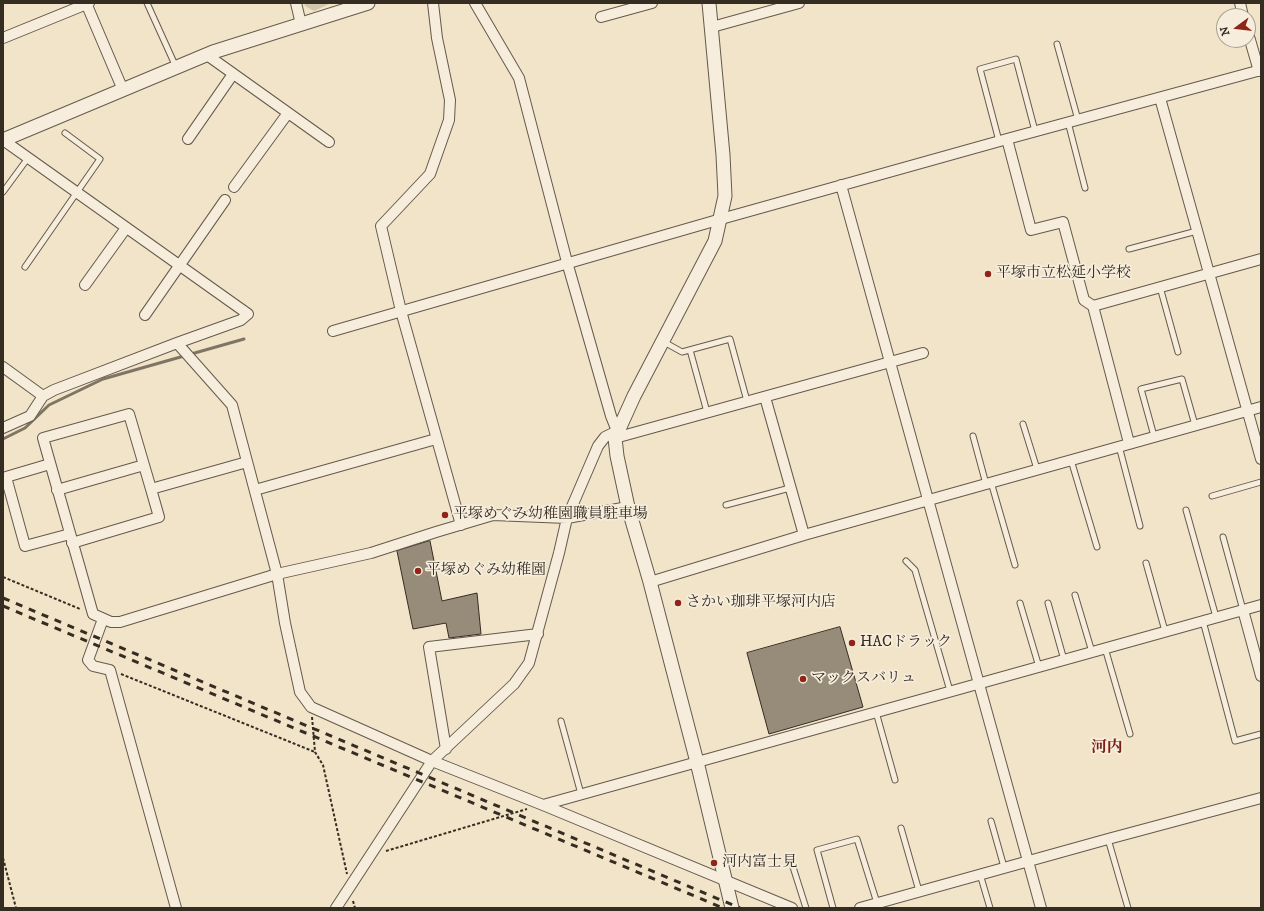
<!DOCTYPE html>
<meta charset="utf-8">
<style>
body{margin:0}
#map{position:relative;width:1264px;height:911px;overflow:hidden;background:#f1e4c9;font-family:"IM FELL DW Pica",serif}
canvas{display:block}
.frame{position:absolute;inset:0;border:4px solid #352c22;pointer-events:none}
.north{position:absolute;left:1216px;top:8px;width:40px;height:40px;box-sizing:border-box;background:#f6eddc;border:1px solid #a9a092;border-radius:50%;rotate:255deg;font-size:11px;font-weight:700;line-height:16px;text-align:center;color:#352c22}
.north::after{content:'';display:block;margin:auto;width:14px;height:18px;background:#8f2418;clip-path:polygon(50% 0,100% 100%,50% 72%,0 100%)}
</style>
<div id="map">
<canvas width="1264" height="911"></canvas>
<div class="frame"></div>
<div class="north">N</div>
</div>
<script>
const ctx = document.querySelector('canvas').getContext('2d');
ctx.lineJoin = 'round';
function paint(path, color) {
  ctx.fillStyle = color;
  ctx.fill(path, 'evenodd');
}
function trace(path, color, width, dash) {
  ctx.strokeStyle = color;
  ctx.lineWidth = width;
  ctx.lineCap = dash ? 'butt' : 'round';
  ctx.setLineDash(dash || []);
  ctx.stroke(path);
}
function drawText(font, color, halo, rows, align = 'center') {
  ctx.font = font + ' "IM FELL DW Pica","Noto Serif JP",serif';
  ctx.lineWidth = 3.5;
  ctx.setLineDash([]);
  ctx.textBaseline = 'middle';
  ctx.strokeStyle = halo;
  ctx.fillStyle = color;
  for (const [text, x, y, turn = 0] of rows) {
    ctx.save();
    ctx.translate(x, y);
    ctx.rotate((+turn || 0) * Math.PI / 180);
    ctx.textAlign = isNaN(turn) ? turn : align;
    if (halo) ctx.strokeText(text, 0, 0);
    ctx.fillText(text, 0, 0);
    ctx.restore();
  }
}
const green = new Path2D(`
 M304,3H329V4L314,11L305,6Z`);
const stream = new Path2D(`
 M3,439L25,428L49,405L103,379L244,339`);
const building = new Path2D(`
 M430,541L442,601L477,593L481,634L449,638L446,623L413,629L397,551Z
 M840,627L863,707L769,734L747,653Z`);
const path = new Path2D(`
 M3,577L80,609
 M121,674L315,752
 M312,717L315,752L323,765L347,874
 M386,851L527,809
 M3,858L16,908
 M353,901L355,908`);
const service = new Path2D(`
 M147,3L176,67
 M1057,44L1078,120
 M1068,122L1085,188
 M999,141L980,69L1016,59L1035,131
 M3,192L28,158
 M1129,249L1197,231
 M25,267L100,159L65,133
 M1160,287L1178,352
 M664,342L682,352L730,339L747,401
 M690,350L707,412
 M1023,424L1037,469
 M973,436L986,484
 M1154,436L1141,389L1182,379L1195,425
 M1119,446L1140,526
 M1071,460L1097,547
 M991,482L1015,565
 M1212,496L1261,482
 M726,505L790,488
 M1186,510L1216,617
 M1223,537L1243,610
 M906,561L915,570L950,691
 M1146,563L1165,631
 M1075,595L1092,652
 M1020,603L1039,667
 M1048,603L1064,660
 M1203,621L1235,741L1261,734
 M1105,648L1130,734
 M876,712L895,780
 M561,721L581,794
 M991,821L1004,867
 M901,828L919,891
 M1108,839L1128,908
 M793,867L806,908
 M980,874L990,908
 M833,908L817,850L857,839L877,903`);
const minor = new Path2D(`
 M86,3L123,90
 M296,3L301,24
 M433,3L437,38L450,100L449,120L430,174L381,226L401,311L461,525
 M1240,3L1243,16
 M601,17L652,3
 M712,27L799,3
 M1248,33L1259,71
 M3,38L89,3
 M207,55L329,142
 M1160,98L1261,459
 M188,139L233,74
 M1007,139L1031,230L1063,222L1084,300L1093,306L1129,443
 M3,140L248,314L241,320L177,343L54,390L43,396L30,416L3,428
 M841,185L1041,908
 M234,187L288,113
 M85,285L126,228
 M1093,306L1261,259
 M145,315L225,200
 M333,331L721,219L1007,139L1261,70
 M177,343L232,405L277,574L285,623L300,692L311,707L432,761L543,805L792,908
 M3,367L43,396
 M765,397L804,535
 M615,438L923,353
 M247,462L151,489L129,414L43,438L93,614L111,622H120L277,574L371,553L436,532L493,515L567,518L628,507
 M50,464L6,477L25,546L70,534
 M57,490L144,465
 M255,490L436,439
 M72,543L159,517L151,489
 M650,582L804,535L1261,407
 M1243,610L1261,676
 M103,619L88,660L93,666L110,670L176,908
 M446,749L429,647L538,634
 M543,805L1261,605
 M336,908L432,761L514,684L529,663L559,553L567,518L598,446L605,437L617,431L611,416L567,262L519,78L475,3
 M860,908L1108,839L1261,798`);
const tertiary = new Path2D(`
 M709,3L723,155L725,196L715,241L634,396L615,438L617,456L628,507L650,582L697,762L732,908
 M3,140L213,52L368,3`);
const rail = new Path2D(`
 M3,598L740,908
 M3,606L723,908`);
const markers = [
 [988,274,4,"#8f2418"],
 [445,515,4,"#8f2418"],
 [418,571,4,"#8f2418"],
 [678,603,4,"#8f2418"],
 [852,643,4,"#8f2418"],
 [803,679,4,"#8f2418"],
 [714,863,4,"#8f2418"]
];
const poiNames = [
 ["平塚市立松延小学校",996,274],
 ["平塚めぐみ幼稚園職員駐車場",453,515],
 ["平塚めぐみ幼稚園",426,571],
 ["さかい珈琲平塚河内店",686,603],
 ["HACドラック",860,643],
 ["マックスバリュ",811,679],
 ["河内富士見",722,863]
];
const neighbourhoodNames = [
 ["河内",1107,749]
];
paint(green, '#d1c5ad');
trace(stream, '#7f7564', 3);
paint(building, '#978c79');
trace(building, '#352c22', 1);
trace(service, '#645a4c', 7);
trace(minor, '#645a4c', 12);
trace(tertiary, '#645a4c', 15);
trace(path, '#352c22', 2, [3, 2]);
trace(service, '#f6eddc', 5);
trace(minor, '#f6eddc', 10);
trace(tertiary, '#f6eddc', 13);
trace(rail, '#352c22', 3, [7, 7]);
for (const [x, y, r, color] of markers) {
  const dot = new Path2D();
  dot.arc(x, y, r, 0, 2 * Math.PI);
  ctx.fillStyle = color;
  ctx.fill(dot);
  trace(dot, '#f6eddc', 1.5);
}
drawText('15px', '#352c22', '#f6eddc', poiNames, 'left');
drawText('bold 16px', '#7a1f14', '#f6eddc', neighbourhoodNames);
</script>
